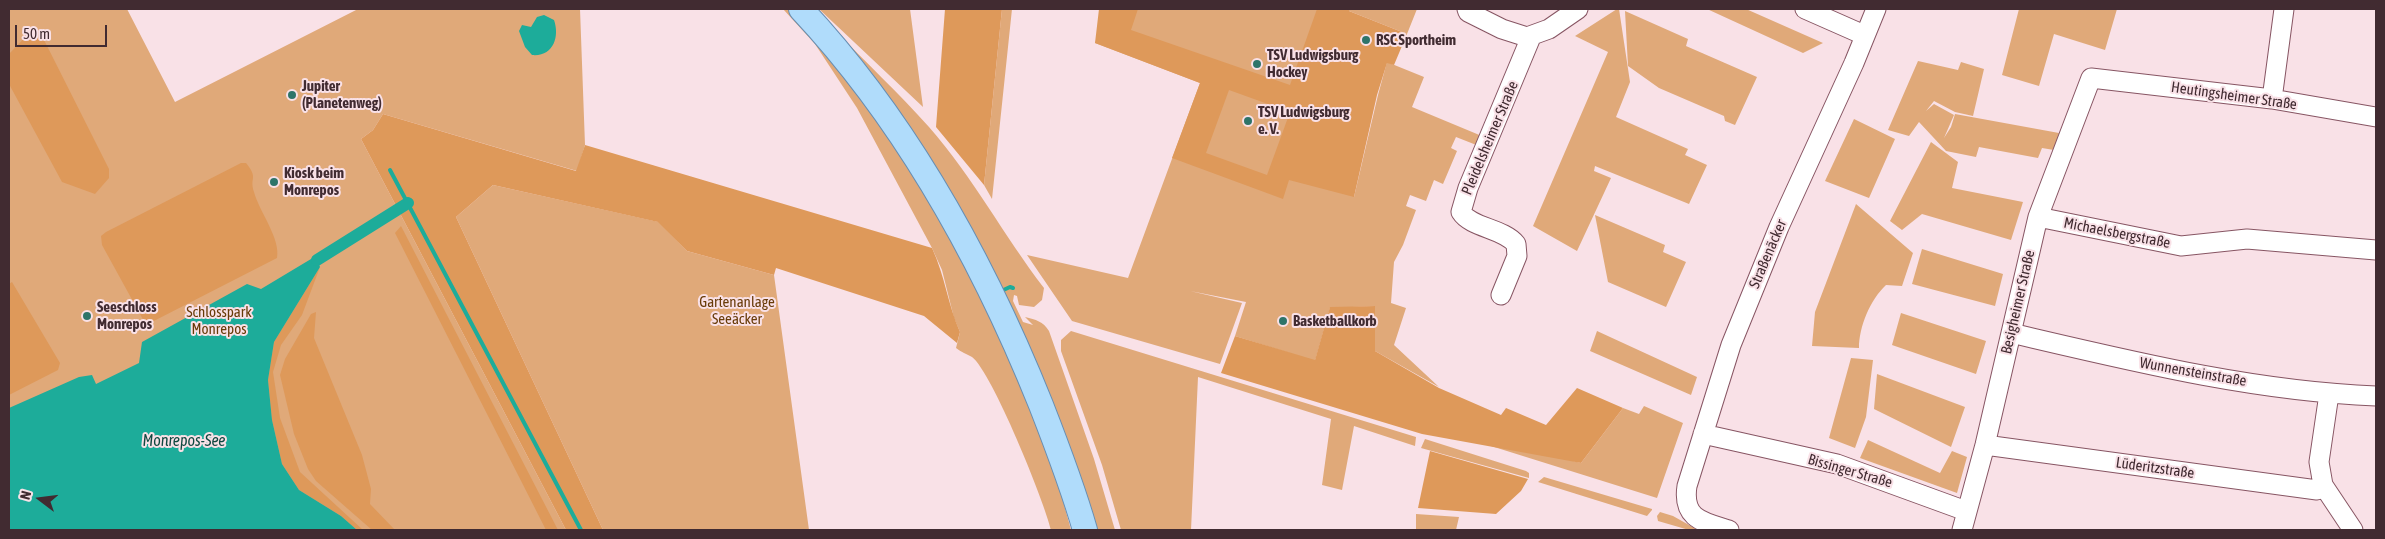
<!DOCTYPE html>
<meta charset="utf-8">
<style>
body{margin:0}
#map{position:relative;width:2385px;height:539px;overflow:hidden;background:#f9e1e7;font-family:"Asap Condensed",sans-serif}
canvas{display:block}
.frame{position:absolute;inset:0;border:10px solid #412b31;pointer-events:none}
.north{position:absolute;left:15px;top:474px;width:50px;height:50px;-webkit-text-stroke:4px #f9e1e7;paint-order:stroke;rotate:285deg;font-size:14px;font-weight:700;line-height:20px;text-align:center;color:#412b31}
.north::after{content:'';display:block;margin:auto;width:18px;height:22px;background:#412b31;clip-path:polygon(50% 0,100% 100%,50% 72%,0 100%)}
.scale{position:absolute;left:15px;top:25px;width:92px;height:22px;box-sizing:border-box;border:2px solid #412b31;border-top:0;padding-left:6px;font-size:15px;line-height:18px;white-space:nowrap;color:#412b31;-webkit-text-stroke:4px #f9e1e7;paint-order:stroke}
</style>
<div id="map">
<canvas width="2385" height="539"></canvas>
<div class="frame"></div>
<div class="north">N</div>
<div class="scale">50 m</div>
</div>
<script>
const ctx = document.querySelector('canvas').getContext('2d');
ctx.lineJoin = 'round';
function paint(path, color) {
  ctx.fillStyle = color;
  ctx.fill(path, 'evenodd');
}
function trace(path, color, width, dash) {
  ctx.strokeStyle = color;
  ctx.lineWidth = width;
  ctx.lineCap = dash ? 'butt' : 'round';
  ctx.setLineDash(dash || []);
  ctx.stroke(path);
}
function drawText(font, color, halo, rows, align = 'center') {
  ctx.font = font + ' "Asap Condensed",sans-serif';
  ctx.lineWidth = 4;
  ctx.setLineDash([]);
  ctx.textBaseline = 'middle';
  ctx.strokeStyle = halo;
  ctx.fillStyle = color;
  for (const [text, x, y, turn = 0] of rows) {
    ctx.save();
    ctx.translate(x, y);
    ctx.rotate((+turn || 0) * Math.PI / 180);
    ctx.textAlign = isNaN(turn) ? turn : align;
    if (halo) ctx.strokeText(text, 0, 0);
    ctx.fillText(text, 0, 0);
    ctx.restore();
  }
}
const green = new Path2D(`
 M9,9H127L175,102L358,9H580L585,145L577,171L383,114L373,130L361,139L566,530H9Z
 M783,9H801L927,178L1002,338L1056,475L1071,530H1051C1045,503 992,372 972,357C967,354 961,352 956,348L960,332L954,318L942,270L932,248L857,108L815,44Z
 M819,9H910L923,107Z
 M1002,9H1012L992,199L984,185Z
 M1107,9H1417L1407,34L1349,11L1354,197L1378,95L1387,62L1424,77L1412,107L1489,139L1484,148L1456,137L1451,148L1457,151L1443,184L1434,180L1426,201L1410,195L1406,206L1416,210L1403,245L1394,262L1391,303L1406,308L1394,345L1439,387L1375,351L1374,306L1330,308L1315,361L1235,336L1246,302L1190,291L1242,303L1220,364L1072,321L1027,255L1128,278L1200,83L1095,43Z
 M1617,9H1619L1630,82L1616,117L1688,149L1685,155L1707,165L1689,204L1595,166L1594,171L1611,178L1577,251L1533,226L1608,52L1575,36Z
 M1707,9H1746L1823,43L1803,53Z
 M2019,9H2117L2105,50L2054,34L2039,86L2002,75Z
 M1625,11L1688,39L1686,46L1757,77L1735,125L1725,121L1724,116L1659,88L1628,66Z
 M834,29C865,62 899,93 929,127C973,177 1004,236 1044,288L1042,300L1034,307L1019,305L1017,296L1014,295L1013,301L1023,322L1033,325L1025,317C1036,320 1043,321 1049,331L1094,459L1115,530H1095L1042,396Z
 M1918,61L1958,70L1961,62L1984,69L1973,116L1955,112L1934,101L1926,111L1934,104L1954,115L1944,138L1951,127L1955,114L2059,133L2054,150L2042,148L2038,158L1979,147L1976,157L1946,151L1919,122L1909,136L1888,130Z
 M1854,119L1895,139L1869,198L1825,181Z
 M1931,142L1958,162L1952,188L2023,202L2011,240L1922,214L1902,230L1890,221Z
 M493,185L659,222L687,251L774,275L809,530H603L456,217Z
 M1856,204L1913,253L1902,286L1886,285C1870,300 1859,327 1859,348L1812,346L1815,312Z
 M1595,215L1665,245L1663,252L1686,262L1666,307L1608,282Z
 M1922,249L2003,274L1995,306L1912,284Z
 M1901,313L1986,341L1976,374L1892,345Z
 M1071,331L1416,437L1415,446L1354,426L1342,490L1322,485L1331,419L1198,377L1191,530H1121L1102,465L1061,351V340Z
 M1597,331L1697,377L1691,395L1590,351Z
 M1851,358L1873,360L1866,417L1855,448L1829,438Z
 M1877,374L1965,407L1951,447L1874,409Z
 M1644,406L1683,423L1657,498L1376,410L1581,463L1623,408L1639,414Z
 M1425,439L1526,471L1529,473V478L1421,448Z
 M1868,440L1940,473L1952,451L1967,457L1957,493L1860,458Z
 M1544,477L1652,509V510L1647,516L1538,482Z
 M1660,512L1673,516L1698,530H1689L1658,521L1657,516Z
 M1416,514L1459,517L1456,530H1416Z`);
const forest = new Path2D(`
 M945,9H1002L984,185L936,127Z
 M1099,9H1138L1131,30L1290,85L1317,9H1349V11L1407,34L1394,65L1387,63L1377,95L1354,197L1289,180L1283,199L1172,158L1200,83L1095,43ZM1229,90L1290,112L1267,175L1206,153Z
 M32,30L40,32L109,169V178L95,194L62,182L9,84V54Z
 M383,114L576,171L585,145L932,248C945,276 948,305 960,332L957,343L924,316L776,268L774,275L687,251L658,222L493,185L456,217L603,530H566L361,139L373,130Z
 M241,163H246C259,179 249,177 254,192C259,211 281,239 277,258L146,325L102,245L101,236L106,232Z
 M401,226L558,530H546L395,233Z
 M320,267L302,315L281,345L273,372L280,418L300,472L363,530H357L341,516L299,490L282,464L272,420L268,380L274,342Z
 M12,282L60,363L58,370L9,395V284Z
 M1375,306V351L1439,388L1501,415L1506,408L1546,425L1577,388L1623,408L1581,463L1422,434L1221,373L1235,336L1315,360L1330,307Z
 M316,312L314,338L362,455L371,489L370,504L395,530H372L316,481L308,469L294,434L280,375L285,359L311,314Z
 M1430,451L1528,479L1521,491L1496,514L1418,508Z`);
const water = new Path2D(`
 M544,15L554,20C560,37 553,57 532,55L525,47L519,31L522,25L531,27L537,17Z
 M316,256L320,267L274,342L268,380L272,420L282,464L299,490L341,516L357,530H9V408L79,377L92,375L96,384L139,363L142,342L247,284L261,289Z`);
const stream = new Path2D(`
 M390,170L581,530
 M999,292L1010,287L1013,288`);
const canal = new Path2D(`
 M317,260L408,203`);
const minor = new Path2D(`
 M1467,9L1468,12L1502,29L1527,37L1549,29L1578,9
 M1805,9L1864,35
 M2272,99L2284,9
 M2038,217L2181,246L2247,239L2376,250
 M1501,295L1517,256L1516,244C1503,228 1471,228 1461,212L1468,188L1531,37
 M2011,333C2131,361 2252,391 2376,396
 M1703,434L1837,464L1966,511
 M1985,445L2317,490L2323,485L2319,462L2329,394
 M2323,485L2353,530
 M1729,530C1703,522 1682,519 1687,486L1731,345L1779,227L1854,63L1876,9
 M1962,530L1985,445L2038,217L2091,78L2272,99L2376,117`);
const major = new Path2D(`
 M801,9C906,121 984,263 1041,405C1057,446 1073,488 1085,530`);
const markers = [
 [1366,40,5,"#2e7469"],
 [1257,64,5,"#2e7469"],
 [292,95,5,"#2e7469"],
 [1248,121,5,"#2e7469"],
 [274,182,5,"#2e7469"],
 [87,316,5,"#2e7469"],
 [1283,321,5,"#2e7469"]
];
const poiNames = [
 ["RSC Sportheim",1376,40],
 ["TSV Ludwigsburg",1267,55],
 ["Hockey",1267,72],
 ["Jupiter",302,86],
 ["(Planetenweg)",302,103],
 ["TSV Ludwigsburg",1258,112],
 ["e. V.",1258,129],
 ["Kiosk beim",284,173],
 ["Monrepos",284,190],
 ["Seeschloss",97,307],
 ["Monrepos",97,324],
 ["Basketballkorb",1293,321]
];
const streetNames = [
 ["Heutingsheimer Straße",2234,96,8],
 ["Pleidelsheimer Straße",1490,138,-67],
 ["Michaelsbergstraße",2117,233,11],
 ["Straßenäcker",1768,254,-67],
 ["Besigheimer Straße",2018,302,-77],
 ["Wunnensteinstraße",2193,372,10],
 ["Lüderitzstraße",2155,468,8],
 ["Bissinger Straße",1850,471,16]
];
const parkNames = [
 ["Gartenanlage",737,302],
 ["Seeäcker",737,319],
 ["Schlosspark",219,312],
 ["Monrepos",219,329]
];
const waterNames = [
 ["Monrepos-See",184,441]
];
paint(green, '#e0a979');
paint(forest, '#de995a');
paint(water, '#1dac9a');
trace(stream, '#1dac9a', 4);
trace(canal, '#1dac9a', 12);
trace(minor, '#875563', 21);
trace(major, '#678eb3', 26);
trace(minor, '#fff', 19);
trace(major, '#b0dcfb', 24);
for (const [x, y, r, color] of markers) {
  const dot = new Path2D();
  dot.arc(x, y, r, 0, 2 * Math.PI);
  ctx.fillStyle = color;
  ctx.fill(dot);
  trace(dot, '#f9e1e7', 2);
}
drawText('bold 15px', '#412b31', '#f9e1e7', poiNames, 'left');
drawText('15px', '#412b31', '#f9e1e7', streetNames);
drawText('15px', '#683b08', '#f9e1e7', parkNames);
drawText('italic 16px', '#0f4840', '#f9e1e7', waterNames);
</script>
